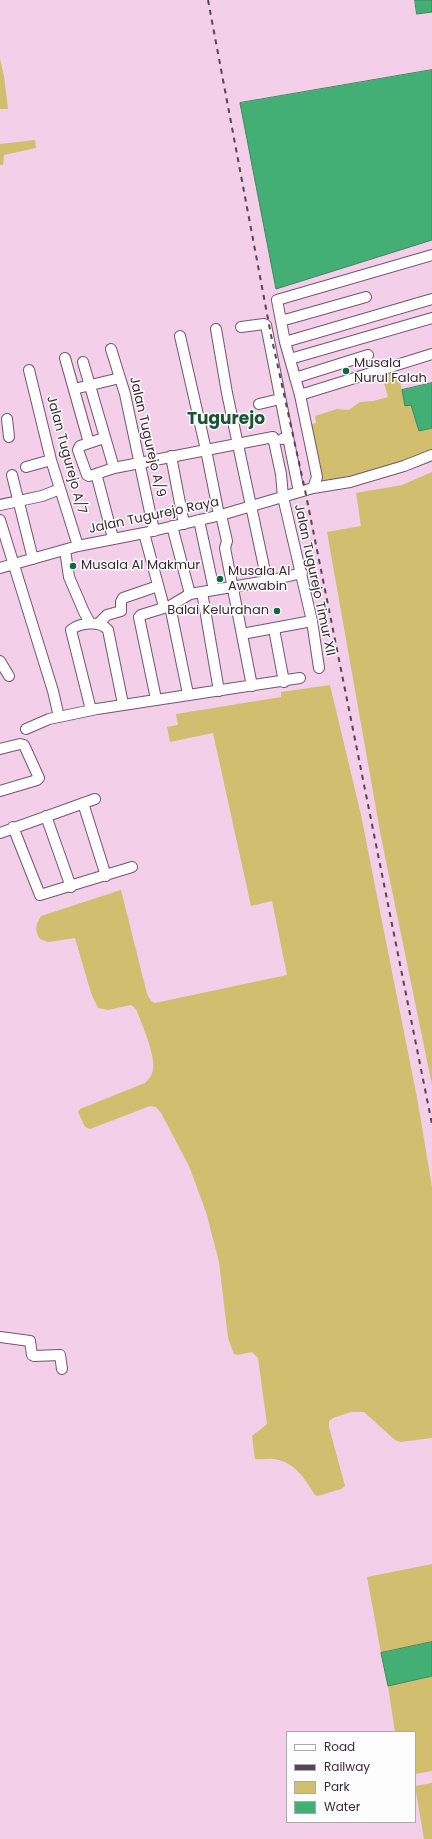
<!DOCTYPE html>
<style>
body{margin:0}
#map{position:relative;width:432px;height:1839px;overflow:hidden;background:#f4cfe9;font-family:Poppins,sans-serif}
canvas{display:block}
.legend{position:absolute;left:286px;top:1731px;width:130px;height:92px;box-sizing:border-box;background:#fdfdfd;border:1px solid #aea8ac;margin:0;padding:5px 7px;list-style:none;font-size:12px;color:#372933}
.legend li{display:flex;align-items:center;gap:8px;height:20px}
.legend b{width:20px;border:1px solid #aea8ac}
</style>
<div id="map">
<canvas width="432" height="1839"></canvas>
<ul class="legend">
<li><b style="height:5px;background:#fff"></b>Road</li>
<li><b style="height:5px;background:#574552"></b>Railway</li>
<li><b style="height:11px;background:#d1be6f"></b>Park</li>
<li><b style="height:11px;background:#43af74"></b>Water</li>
</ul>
</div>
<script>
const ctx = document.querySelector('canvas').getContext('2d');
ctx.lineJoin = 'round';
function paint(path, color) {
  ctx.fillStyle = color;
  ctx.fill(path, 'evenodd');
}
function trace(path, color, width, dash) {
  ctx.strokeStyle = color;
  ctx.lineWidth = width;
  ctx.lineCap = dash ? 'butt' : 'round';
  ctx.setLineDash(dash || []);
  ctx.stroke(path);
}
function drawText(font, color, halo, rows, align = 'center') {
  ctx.font = font + ' Poppins,sans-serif';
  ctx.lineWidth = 3;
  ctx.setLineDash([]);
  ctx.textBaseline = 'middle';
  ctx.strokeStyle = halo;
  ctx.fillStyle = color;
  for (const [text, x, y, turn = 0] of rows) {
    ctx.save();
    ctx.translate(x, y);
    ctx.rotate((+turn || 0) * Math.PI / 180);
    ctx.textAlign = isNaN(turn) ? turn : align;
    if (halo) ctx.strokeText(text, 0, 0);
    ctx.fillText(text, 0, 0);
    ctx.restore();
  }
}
const green = new Path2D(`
 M0,59L4,76L8,109H0Z
 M35,140L36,148L4,155L3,165H0V144Z
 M397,368L405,405L411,404L419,431L432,428V451L402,463L329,482L324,481L320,477L310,425L316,423L315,416L337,409L349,410L360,402L373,401L388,397L381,373Z
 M432,472V1085L381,837L327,532L361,526L356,493L402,485Z
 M330,685L361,815L418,1103L432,1187V1438L400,1442L395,1440L364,1412H351L333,1418L329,1421V1427L345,1486L341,1489L318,1496L315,1495C305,1479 295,1462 274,1459C267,1458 261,1460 255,1459L252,1436L267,1424L258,1358L252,1352L238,1355L234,1354L228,1338L219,1262L206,1212L189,1166L161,1113L156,1107L150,1106L90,1129L85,1127L78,1112L80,1109L145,1083C149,1079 152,1075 153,1070C156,1056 141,1022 136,1009L131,1005L108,1010L98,1008L91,993L75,938L48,942L40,939C34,930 36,924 41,916L121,890L147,994L151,1001L155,1003L287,975L272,901L251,906L213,733L170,742L167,727L178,725L176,714L281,697V692Z
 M432,1564V1642L381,1653L367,1577Z
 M432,1676V1771L415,1774V1732H395L388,1686Z
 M432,1783V1839H424L415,1786Z`);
const water = new Path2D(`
 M415,0H432V12L417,14Z
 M432,70V240L276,289L240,103Z
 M432,383V428L419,431L411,405L405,406L402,390Z
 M432,1642V1676L388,1686L381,1653Z`);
const minor = new Path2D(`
 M281,321L366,297
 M241,327L264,324L266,325L288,437
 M216,329L227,393L267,581
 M180,336L206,450L219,515
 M285,342L432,299
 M111,349L125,394L154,531
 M65,358L89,443
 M290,359L432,318
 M83,362L114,468
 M29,370L51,460L78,546
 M295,378L368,355
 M74,389L120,378
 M300,395L432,354
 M259,404L280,399
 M7,419L9,437
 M104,438L80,446L78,450L87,475L89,476L96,474L97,477L113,538
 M282,439L288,437L299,492
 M171,456L184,524
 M26,467L51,460
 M96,474L114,468L273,437L281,474L283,497L312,621L319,668
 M12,475L33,559
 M313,488L317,477L300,395L285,342L277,300L432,255
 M0,505L42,496L60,489
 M221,515L227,541L225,548L252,686
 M0,520L53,691L59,717
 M199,520L214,590
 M172,526L190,594
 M144,533L164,607
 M65,550L69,577L84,612L90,623
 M0,568L78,546L144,533L221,515L313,488L350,482L404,466L432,455
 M202,592L219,691
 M170,606L188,694
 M98,624L107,615L121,611V602L123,598L158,586
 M274,629L284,682
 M242,634L312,621
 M0,661L9,676
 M156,699L140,622L139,617L141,615L170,606L190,594L267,581L302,573
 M91,710L71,630C79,623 100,620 108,630L123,704
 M26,729L49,719L97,709L300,678
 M0,749L20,744L24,745L39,778L37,780L0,791
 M83,803L106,876
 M46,816L71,887
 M13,827L40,895L132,867
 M0,833L95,799
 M0,1337L30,1341L32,1355L34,1356L60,1355L62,1369`);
const rail = new Path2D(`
 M208,0L271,335L305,490L432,1124`);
const markers = [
 [346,371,4,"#0c6a3e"],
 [73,566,4,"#0c6a3e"],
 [220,579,4,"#0c6a3e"],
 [277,611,4,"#0c6a3e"]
];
const poiNames = [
 ["Musala",354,364],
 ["Nurul Falah",354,379],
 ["Musala Al Makmur",81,566],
 ["Musala Al",228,572],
 ["Awwabin",228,587],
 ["Balai Kelurahan",269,611,"right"]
];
const streetNames = [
 ["Jalan Tugurejo A/9",147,437,77],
 ["Jalan Tugurejo A/7",66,455,75],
 ["Jalan Tugurejo Raya",154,516,-12],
 ["Jalan Tugurejo Timur XII",314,580,78]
];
const districtNames = [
 ["Tugurejo",226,420]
];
paint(green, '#d1be6f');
paint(water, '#43af74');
trace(water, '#3f8760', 1);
trace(minor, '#75556c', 12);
trace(minor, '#fff', 10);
trace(rail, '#574552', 2, [5, 5]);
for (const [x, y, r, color] of markers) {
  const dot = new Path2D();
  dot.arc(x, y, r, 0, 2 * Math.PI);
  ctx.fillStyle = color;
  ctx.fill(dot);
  trace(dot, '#fdfdfd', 1.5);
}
drawText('13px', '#372933', '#fdfdfd', poiNames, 'left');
drawText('13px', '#372933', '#fdfdfd', streetNames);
drawText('bold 17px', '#1a5435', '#fdfdfd', districtNames);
</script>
